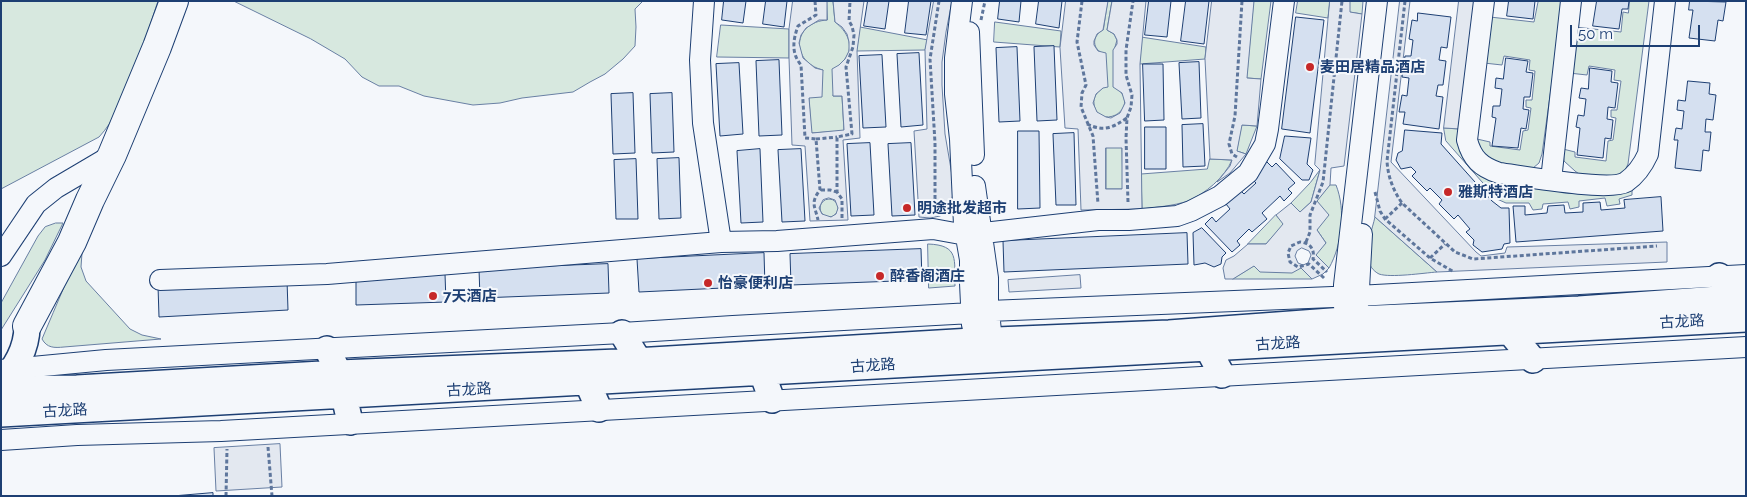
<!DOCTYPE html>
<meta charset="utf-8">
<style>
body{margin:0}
#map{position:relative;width:1747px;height:497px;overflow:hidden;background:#f4f7fb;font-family:Raleway,sans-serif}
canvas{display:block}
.frame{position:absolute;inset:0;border:2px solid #1d3f73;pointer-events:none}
.scale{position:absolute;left:1570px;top:25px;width:130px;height:22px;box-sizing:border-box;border:2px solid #1d3f73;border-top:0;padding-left:6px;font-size:15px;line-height:18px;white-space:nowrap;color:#1d3f73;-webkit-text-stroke:4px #f4f7fb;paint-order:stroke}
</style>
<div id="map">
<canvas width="1747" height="497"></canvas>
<div class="frame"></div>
<div class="scale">50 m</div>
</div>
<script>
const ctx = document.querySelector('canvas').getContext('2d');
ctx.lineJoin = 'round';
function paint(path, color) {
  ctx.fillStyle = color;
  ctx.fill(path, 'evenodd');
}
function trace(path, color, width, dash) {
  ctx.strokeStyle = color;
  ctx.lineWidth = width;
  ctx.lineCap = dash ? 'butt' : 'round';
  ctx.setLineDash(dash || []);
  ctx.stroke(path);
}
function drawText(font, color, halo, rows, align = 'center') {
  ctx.font = font + ' Raleway,"Noto Sans SC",sans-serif';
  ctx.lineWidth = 4;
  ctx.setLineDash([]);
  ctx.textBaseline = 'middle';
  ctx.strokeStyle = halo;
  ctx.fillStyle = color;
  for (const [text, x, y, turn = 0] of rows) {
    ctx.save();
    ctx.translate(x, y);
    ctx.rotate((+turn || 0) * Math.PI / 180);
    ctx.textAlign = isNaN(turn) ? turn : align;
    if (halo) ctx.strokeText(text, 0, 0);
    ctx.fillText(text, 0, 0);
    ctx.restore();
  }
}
const green = new Path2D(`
 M1,1H158C144,42 128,106 99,137L1,189Z
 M234,1H643L635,9L636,27L635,46L623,59L605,74L590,82L573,92L522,98L500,103L473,105L424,96L399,86H379L362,77L345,59L311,39Z
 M827,1H833L835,22C847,31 855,46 845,59C844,60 839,65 839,65C836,72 835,88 833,96H842L844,131L811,133L809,98L823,70C790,62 792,22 827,20Z
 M1108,1H1112L1107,30L1114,34L1117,40L1115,47L1118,89C1141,111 1097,131 1094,104C1093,97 1097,92 1103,88L1102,53C1091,47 1093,35 1103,30Z
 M1254,1H1271L1261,79L1247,78Z
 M1298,1H1330L1328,18L1296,13Z
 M1350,1H1363L1362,14L1349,12Z
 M1542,1H1563L1542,154L1539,163L1533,168L1524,170L1498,167L1479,150L1477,139L1490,142V146L1520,150L1523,131L1528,130L1531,108L1526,107V100H1532L1535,71L1529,70L1530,60L1504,56L1502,65L1484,63L1490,17L1534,22L1538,2Z
 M1630,1H1649L1628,164L1624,173L1618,178L1583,177L1575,171L1564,161L1563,149L1575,152V157L1606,161L1608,141L1613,140L1616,118L1611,117V110H1617L1621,81L1614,80L1615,70L1589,66L1587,75L1569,73L1575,27L1621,32L1623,12L1628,13Z
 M995,22L1061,31L1060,47L994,42Z
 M721,25L789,29V58L717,57Z
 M860,27L928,40L925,50L857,51Z
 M1141,37L1206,47L1205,59L1140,64Z
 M1242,125L1257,126L1246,154L1237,151Z
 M1444,128L1460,129L1458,137L1530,186L1569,193H1601L1632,189V195L1619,199L1620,204L1607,206L1605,198L1579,201V207L1570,209L1568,202L1543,204L1542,209L1533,210L1529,203H1506L1497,199L1446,141Z
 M1122,147L1123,189H1106V148Z
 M1210,159L1232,160C1225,177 1205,194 1188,201C1173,206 1157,207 1142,209L1141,174L1207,169Z
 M1320,170L1311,202L1300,212L1291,203L1310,183Z
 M1330,185H1336C1346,210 1342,245 1329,268L1315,254L1326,243L1317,230V201Z
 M820 208a9 9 0 1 1 18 0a9 9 0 1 1-18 0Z
 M1276,215L1284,224L1266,244H1248Z
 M1375,217L1437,272C1424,273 1390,278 1379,274C1373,271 1369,265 1368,259C1366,245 1372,230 1375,217Z
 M56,223H63L45,260L1,330V303L38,236L45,227Z
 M87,236L82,253L81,267L86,281L130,329L142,335L161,339L64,347C54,348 47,348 42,339C57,304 71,269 87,236Z
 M928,244C960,245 954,260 955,286L929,288Z
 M1254,266L1301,268L1312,279H1233Z`);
const parking = new Path2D(`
 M793,1H827V20H819L806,28L801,35L799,43L803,58L815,68L823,70L822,97L809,98L812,133L844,130L842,96H833L832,69L839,65L845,59L849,51V42L847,34L842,27L835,22L833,1H864L857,51L860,138L843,140L848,220L810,221L805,146L792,145L789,58V29ZM829,198L835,200L838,208L836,214L831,217L822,214L819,208L823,200Z
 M934,1H952L946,32L942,62V85L945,134L953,181V193L951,204L947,212L940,216L930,218L919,217L914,131L927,129L925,50Z
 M1066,1H1108L1103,30L1097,34L1094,41V45L1098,51L1106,53L1108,87L1103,88L1096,94L1093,103L1097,112L1106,117L1111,118L1120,113L1125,103L1122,93L1113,87V50L1117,44V40L1114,34L1107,30L1112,1H1146L1140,64L1142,209L1081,210L1078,129L1065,128L1060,48ZM1106,148H1122V189H1106Z
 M1212,1H1254L1247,78L1261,79L1257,126L1242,125L1237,151L1246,154L1230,173L1217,182L1230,166L1232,160L1210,159L1205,59Z
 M1330,1H1350V12L1362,14L1344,166L1331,168L1330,185L1317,201L1329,215L1317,230L1326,243L1316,255L1329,268L1323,274L1312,279L1301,268L1292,273L1260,272L1254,266L1233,279H1225L1223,268L1226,260L1234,256L1248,244H1266L1283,224L1276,215L1291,203L1300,212L1311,202L1320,170L1315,165ZM1302,248L1309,251L1311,255L1308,263L1303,265L1298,263L1295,256L1297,251Z
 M1400,1H1410L1391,162L1476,252L1481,256L1505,253L1507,247L1667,242V262L1437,272L1375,217Z
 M1459,1H1475L1460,129L1444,128Z
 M1080,275L1081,288L1009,292L1008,280Z
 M280,444L282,487L216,491L214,448Z`);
const building = new Path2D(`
 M724,1H746L743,23L722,20Z
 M766,1H787L784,27L763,24Z
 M868,1H889L885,29L864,26Z
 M909,1H931L926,35L905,33Z
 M1000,1H1021L1019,22L998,19Z
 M1039,1H1062L1059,28L1036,24Z
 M1149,1H1171L1167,37L1145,35Z
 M1186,1H1209L1204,44L1181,41Z
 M1509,1H1535L1533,19L1507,16Z
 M1597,1H1629L1628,9H1622L1619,29L1593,26Z
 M1690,1L1726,2L1723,21L1718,20L1715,41L1689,38L1693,10H1689Z
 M1418,13L1451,17L1447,48L1441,47L1439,60L1446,61L1443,85H1438L1436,96L1443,97L1439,129L1403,124L1405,112H1399L1402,95L1407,96L1409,78L1402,77L1405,56H1411L1413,40L1409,39L1412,20L1417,21Z
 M1296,17L1324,20L1310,133L1282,129Z
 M1054,46L1057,120L1037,121L1034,47Z
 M1017,47L1020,121L999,122L996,48Z
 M919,53L923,125L901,127L897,54Z
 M882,55L886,127L863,128L859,56Z
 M1506,58L1528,61L1526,72L1533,73L1530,97H1524L1523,109L1529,110L1526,129L1521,128L1518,148L1492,146L1496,118L1492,117L1493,106H1500L1502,89L1495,88L1496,78L1503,79Z
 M779,60L782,135L759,136L756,61Z
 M1199,62L1201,118L1182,119L1179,63Z
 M739,63L743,134L720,136L716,64Z
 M1143,64H1163L1164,120L1145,121Z
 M1590,68L1612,71L1611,82L1618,83L1615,108L1608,107L1607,119L1613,120L1611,139L1605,138L1603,158L1577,155L1580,128L1576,127L1578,115L1584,116L1586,99L1579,98L1581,88L1588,89Z
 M1688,81L1710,83L1709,94L1716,95L1713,120L1706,119L1705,132H1711L1709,151L1703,150L1701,171L1675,168L1678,140H1674L1676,128L1682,129L1684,111L1677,110L1678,100L1685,101Z
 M633,93L635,153L613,154L611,94Z
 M672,93L674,152L652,153L650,94Z
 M1203,124L1205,166L1183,167L1182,125Z
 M1145,127H1166V169H1145Z
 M1405,130L1442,133L1441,144L1492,201L1501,208H1509L1510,243L1504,244L1502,249L1482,252L1473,245L1474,240L1466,232L1470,229L1458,215L1454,219L1439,204L1442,200L1430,188L1427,191L1412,176L1416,172L1411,167L1401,169L1396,160L1398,153L1402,151Z
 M1018,131H1039L1040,208L1018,209Z
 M1074,133L1076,205H1056L1053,134Z
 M1285,136L1311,138L1307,164L1313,170L1309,180H1302L1280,159Z
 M870,143L874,215L851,216L847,144Z
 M911,143L915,215L892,216L888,144Z
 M760,149L763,222L741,223L737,151Z
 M801,149L805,221L782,222L778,150Z
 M679,158L681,218L659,219L657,159Z
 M636,159L638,219H616L614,160Z
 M1267,162L1272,167L1276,163L1295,183L1288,189L1292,193L1284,201L1280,196L1262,213L1267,219L1252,232L1249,229L1237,241L1240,245L1232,252L1205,224L1212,217L1216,222L1230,209L1226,204L1240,190L1244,194L1256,183L1251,178Z
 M1661,197L1663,231L1516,242L1513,206H1525V215L1547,213L1548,206L1564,205L1565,213L1583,212V203L1600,202L1601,210L1625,208L1624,200Z
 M1202,228L1226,253L1222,257L1221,264L1214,267L1205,263L1194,265L1193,233Z
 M1187,233L1188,264L1004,272L1003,241Z
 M921,249L922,280L791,285L790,254Z
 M764,253L765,286L639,292L637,259Z
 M608,264L609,293L480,298L479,269Z
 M445,274L446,302L356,305V276Z
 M287,280L288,310L159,317L158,286Z
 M213,493V496H173Z`);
const path = new Path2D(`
 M815,1L816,15L798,26C793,40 791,53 801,65L805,138L816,139L820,190C810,203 815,206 818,220
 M1082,1L1077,42L1086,85L1082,93L1081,107L1093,136L1098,204
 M1405,1L1387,161C1388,177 1393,190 1402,203L1455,252L1473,259L1657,246
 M981,20L985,1
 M1087,124C1104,132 1112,128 1127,118
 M816,139L837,137
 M1237,157L1232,154L1229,144L1235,116L1242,1
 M821,190H830L837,192
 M1375,192L1380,211L1385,219L1430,258L1454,272
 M1128,202L1126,138L1127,118L1131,107L1132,95L1126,75V50L1133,1
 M935,212V143L930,59L939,1
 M842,218V199L837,192V137L852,134L846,67L853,47L854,35L852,26L849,21L850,1
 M1385,219L1402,203
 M1306,242L1310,232V215L1323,182L1342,1
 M1430,258L1445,244
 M1324,278L1309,264L1298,267L1290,262L1288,253L1291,246L1300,242C1310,243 1315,249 1313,259L1327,272
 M268,447L272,496
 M226,496L227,449`);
const minor = new Path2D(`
 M704,1L700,60L703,123L721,242
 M962,1L955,58V94L960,139L964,225L970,260V283L972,325
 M1484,1L1467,140C1472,159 1481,167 1499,173C1522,176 1610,192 1626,182C1636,175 1643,165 1648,154L1665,1
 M969,32L974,155
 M1551,180L1571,1
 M975,186L988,278V302L992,341
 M1,256L36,204L56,188L112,155
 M160,280L327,274L721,242L777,241L933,229L966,235L1098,220H1129L1177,216L1191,211L1220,196L1248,173L1265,144L1268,129L1284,1
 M1344,307V285L1377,1
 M1358,307L1362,234
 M1,370L106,360L622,333L733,326L972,313L989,311L1357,296L1746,275
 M1,440L77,435L221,431L1746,347`);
const major = new Path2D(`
 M1719,276L1738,298
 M1509,331L1533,360
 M622,333L639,361
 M327,349L339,373
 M1208,349L1222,375
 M762,373L772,400
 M588,384L599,409
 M1,385C15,367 27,350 27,326
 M1,389L77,388L339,373L618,362L972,341L1169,333L1358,319L1579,309L1746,297
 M344,396L350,422
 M1,414C583,384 1164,348 1746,319`);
const highway = new Path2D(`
 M27,326L72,242L90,200L112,155L157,47L174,1`);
const markers = [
 [1310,67,5,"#c62828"],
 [1448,192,5,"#c62828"],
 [907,208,5,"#c62828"],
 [880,276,5,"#c62828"],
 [708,283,5,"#c62828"],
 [433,296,5,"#c62828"]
];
const poiNames = [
 ["麦田居精品酒店",1320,67],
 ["雅斯特酒店",1458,192],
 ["明途批发超市",917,208],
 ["醉香阁酒庄",890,276],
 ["怡豪便利店",718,283],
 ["7天酒店",443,296]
];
const streetNames = [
 ["古龙路",1682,322,-3],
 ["古龙路",1278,344,-4],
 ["古龙路",873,366,-4],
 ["古龙路",469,390,-3],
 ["古龙路",65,411,-3]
];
paint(green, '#d7e8df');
trace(green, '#687fa3', 1);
paint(parking, '#e3e8f0');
trace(parking, '#687fa3', 1);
paint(building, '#d5e0f0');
trace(building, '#1d3f73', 1);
trace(minor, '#1d3f73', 22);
trace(major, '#1d3f73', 28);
trace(highway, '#1d3f73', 30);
trace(path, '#5e769c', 3, [4, 2.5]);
trace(minor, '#f4f7fb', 20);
trace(major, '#f4f7fb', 25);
trace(highway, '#f4f7fb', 28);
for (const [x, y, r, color] of markers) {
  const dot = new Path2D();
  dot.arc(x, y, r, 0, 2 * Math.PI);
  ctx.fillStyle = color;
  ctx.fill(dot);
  trace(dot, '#f4f7fb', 2);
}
drawText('bold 15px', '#1d3f73', '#f4f7fb', poiNames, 'left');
drawText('15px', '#1d3f73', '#f4f7fb', streetNames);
</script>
